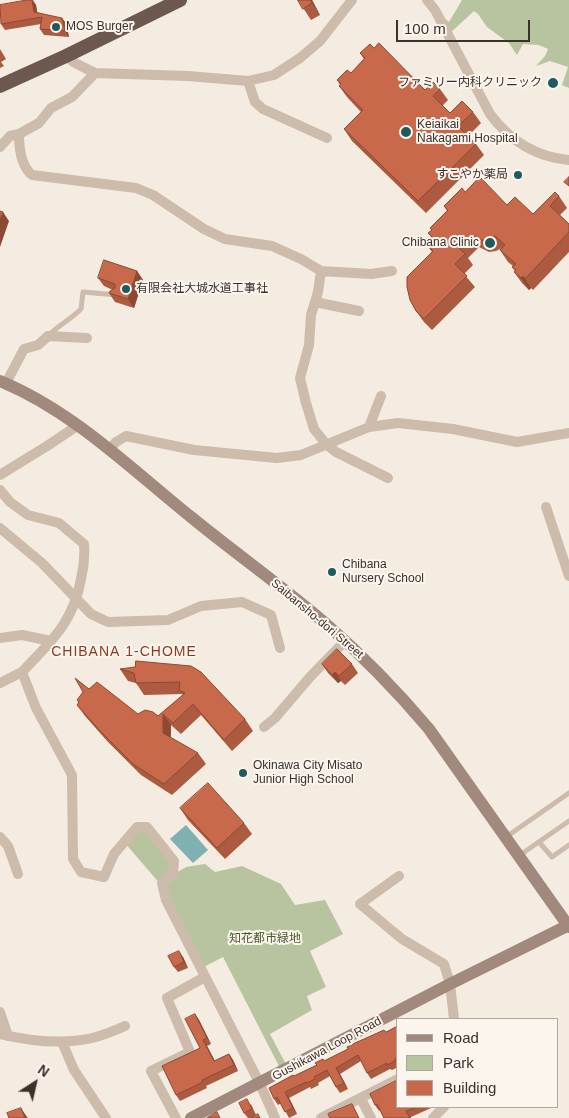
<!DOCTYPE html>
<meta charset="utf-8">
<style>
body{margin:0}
#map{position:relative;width:569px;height:1118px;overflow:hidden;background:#f4ebe1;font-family:Helvetica,sans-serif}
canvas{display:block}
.legend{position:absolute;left:396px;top:1018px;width:162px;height:90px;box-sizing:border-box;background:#fbf5ee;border:1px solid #aea6a0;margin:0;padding:6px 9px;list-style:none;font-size:15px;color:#3b302b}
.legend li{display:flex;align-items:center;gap:10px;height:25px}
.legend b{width:25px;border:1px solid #aea6a0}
.north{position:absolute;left:10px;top:1058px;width:50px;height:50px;-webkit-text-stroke:4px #fbf5ee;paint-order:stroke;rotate:35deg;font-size:14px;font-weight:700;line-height:20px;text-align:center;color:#3b302b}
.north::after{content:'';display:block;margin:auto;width:18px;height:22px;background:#3b302b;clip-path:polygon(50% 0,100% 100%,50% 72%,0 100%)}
.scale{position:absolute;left:396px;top:20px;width:134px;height:22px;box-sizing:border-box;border:2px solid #3b302b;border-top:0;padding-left:6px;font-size:15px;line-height:18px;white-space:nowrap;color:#3b302b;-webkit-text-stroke:4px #fbf5ee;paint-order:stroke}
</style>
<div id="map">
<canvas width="569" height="1118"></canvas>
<ul class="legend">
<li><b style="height:6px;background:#a18a7d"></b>Road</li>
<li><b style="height:14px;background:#b8c4a0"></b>Park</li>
<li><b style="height:14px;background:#c8694b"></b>Building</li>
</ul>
<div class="north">N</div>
<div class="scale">100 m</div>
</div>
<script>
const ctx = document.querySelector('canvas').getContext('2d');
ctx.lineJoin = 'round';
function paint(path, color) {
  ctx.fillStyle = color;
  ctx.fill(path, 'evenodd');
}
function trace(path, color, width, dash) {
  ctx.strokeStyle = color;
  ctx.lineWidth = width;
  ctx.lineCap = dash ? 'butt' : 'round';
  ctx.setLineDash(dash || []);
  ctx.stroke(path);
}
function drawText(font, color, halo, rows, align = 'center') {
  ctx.font = font + ' Helvetica,"Noto Sans JP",sans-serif';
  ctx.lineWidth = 4;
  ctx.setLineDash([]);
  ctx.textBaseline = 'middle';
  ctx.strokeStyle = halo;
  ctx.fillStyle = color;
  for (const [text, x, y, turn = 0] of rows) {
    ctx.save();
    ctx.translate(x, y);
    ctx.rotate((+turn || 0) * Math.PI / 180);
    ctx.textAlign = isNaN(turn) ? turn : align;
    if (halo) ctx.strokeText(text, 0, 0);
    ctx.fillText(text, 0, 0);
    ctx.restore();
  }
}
const green = new Path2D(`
 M462,0H569V88L562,85L568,67L550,61L536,66L545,56L548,49L539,45L523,44L517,55L509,43L487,27L478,14L474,11L448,35L435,10L449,22Z
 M147,827L174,861V874L186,867L205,864L215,872L242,866L281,884L295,905L325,900L343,934L310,951L326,987L307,996L312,1010L270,1034L289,1070L282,1072L223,957L202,968L162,886L124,842Z`);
const water = new Path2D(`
 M186,825L208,850L193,863L170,839Z`);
const service = new Path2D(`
 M49,335C59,325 71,319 81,309L83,292L117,295
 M506,837L569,793
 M539,842L552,857L569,845
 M520,855L569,821`);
const minor = new Path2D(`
 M427,0L435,10L490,114C510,141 535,157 569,160
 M66,56L75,63L95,73L188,76L248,81L274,75L300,58L320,41L352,0
 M248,81L255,102L263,109L327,138
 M19,134C19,148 21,166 32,175L136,188L153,195L204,229L225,239L272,246L301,259L321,271L318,292L311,315L309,345L300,378L306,403L314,429L326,444L336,452L388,478
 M0,147L10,136L19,134L39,123L51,108L72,97L95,73
 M321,271L371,274L392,271
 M315,302L359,311
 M6,383L24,349L38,345L48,336L87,338
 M369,427L381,396
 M109,450L116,442L126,436L194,450L277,458L301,455L369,427L398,423L453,429L517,442L569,433
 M0,475L47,446L77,426
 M0,490L10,502L28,515L59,523L84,544C85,557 84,567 81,579C73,623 52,640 22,672L36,708L72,775L73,859L81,872L104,877L114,854L137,827H147L174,861L173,874L162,883L166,900L260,1084L275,1118
 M546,507L569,576
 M0,528L42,563L91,614L108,622L168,620L201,606L242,602L271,615L280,648
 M0,638L22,635L51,641
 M0,683L22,672
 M264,727L275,718L310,677L345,641
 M0,837L8,846L18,874
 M399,876L360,904L402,939L444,964L450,984L454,1019
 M0,1012L8,1036
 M0,1034C30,1041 66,1045 96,1037C106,1034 116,1030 125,1026
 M62,1042L74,1070L106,1118
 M361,1099L371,1118
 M176,1118L151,1071L190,1052L167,998L205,977
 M321,1118L398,1079
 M433,1118L444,1107`);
const secondary = new Path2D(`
 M0,381C73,411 131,469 191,517C235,553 282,586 325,623C363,656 397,691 429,729L569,927
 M191,1118L450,984L569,925`);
const trunk = new Path2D(`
 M0,86L66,56L180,0`);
const wall = new Path2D(`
 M27,0H33L36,5L37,12L66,23L69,37L44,35L40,29L41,24L5,30L1,24Z
 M298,0H312L320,15L311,20Z
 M374,48L425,90L440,89L448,100L442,106L450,113L473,112L481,123L468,136L476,144L484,155L426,213L352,141L344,129L361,112L347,97L339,86L340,85L337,80L351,73L364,59L360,53Z
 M0,49L6,59L1,62L4,66L0,68Z
 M465,192L533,214L559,196L567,208L560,215L569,224V252L533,290L531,288L529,290L522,283L514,272L515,271L512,267L513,266L508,262L500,250L502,248L496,251L489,252L479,247L468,258L473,265L464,274L475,287L432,330L424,322L416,311L432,252L426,244L432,238L428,233L432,230L430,228L447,211L444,206Z
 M137,271L143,280L134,308L115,302L109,293L113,290L104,286L98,278Z
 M322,664H352L358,673L345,685L341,681L338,683L328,673Z
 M191,666L245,719L253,731L232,751L201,715L181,734L171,725V738L198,753L206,764L172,795L141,775L108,742L85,716L77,705L79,703L77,700L89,689L138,714L158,716L183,695L182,694L144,695L136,683L128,681L120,669Z
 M180,808L244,823L252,834L225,859L188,820Z
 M183,957L188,968L178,972L174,967Z
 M195,1014L199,1020L211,1044L207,1046L215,1061L229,1054L233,1060L238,1071L206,1086L207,1088L180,1101L176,1095L200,1048Z
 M398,1026V1067L392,1070L390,1069L371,1079L367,1073L361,1061L340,1074L348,1089L340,1093L336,1087L330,1076L318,1083L319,1085L311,1089L310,1087L289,1098L297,1114L289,1118L281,1103L278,1105L274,1099L294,1076Z
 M370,1094L398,1107H430L431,1108L411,1117V1118H384L380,1110L379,1111L375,1105Z
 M251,1104L256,1115L251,1118H248L244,1113Z`);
const shadedWall = new Path2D(`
 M32,0L36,5L38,17L34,12Z
 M310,0H312L320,15Z
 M62,18L66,23L69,37L65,31Z
 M3,212L9,221L0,247V220Z
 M137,271L143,280L134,308L128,299Z
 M523,276L531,288L529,290L521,278Z
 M335,672L341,681L338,683L332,675Z
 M163,714L171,725L170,744L163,733Z
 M179,951L183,957L188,968L184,962Z
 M195,1014L199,1020L211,1044L207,1038Z
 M203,1040L207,1046L218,1067L214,1061Z
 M229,1054L233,1060L238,1071L234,1065Z
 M336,1068L340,1074L348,1089L344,1083Z
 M285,1092L289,1098L297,1114L293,1108Z
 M21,1108L27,1117L28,1118H25Z`);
const building = new Path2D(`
 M27,0H32L34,12L62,18L65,31L40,29L42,17L1,24L0,5Z
 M298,0H310L312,3L303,9Z
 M379,43L425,90L433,82L440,89L433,96L450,113L462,101L473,112L458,126L476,144L418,201L344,129L363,110L339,86L341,84L337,80L347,70L351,73L365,58L360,53L370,44L374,48Z
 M480,177L507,205L515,197L533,214L555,192L559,196L550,206L569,224V232L525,279L523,276L521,278L514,272L516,270L512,267L516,264L500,250L505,245L495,236L489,240H481L471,235L459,248L465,254L455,264L467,276L424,319L416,311L410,300L407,287V277L433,251L426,244L432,237L428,233L432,230L430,228L448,210L444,206L462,188L465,192Z
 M569,177V186L564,182Z
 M0,211L3,212L0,220Z
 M104,260L137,271L128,299L109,293L110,291L115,288V284L98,278Z
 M337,649L352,664L339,676L335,672L332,675L322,664Z
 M136,661L191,666L201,672L245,719L224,740L193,704L173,723L163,714V733L198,753L164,784L133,764L100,731L77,705L79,702L77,700L83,692L75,678L89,689L97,682L138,714L145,710L153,712L158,716L185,693L179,690L180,682L136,683L134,673L120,669L135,667Z
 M208,783L244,823L217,848L180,808Z
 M179,951L184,962L174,967L168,956Z
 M195,1014L207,1038L203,1040L214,1061L229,1054L234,1065L202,1080L203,1082L176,1095L162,1066L200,1048L185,1019Z
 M398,1026V1058L395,1059V1061L387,1065V1063L367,1073L358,1055L336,1068L344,1083L336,1087L327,1070L314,1077L315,1079L307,1083L306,1082L285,1092L293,1108L285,1112L277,1097L274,1099L269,1088L293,1075L294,1076L317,1065L315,1063L323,1059L324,1061L348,1049L347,1047L355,1043L384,1030L386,1032Z
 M398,1080V1107H417L406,1111L410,1118H384L377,1104L375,1105L370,1094Z
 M247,1099L252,1109L244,1113L239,1103Z
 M352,1104L359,1118H330L328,1114Z
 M21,1108L25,1118H9L7,1113Z
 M217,1112L220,1118H207Z
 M258,1114L260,1118H251Z`);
const markers = [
 [56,27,5,"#1f5a5e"],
 [553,83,6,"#1f5a5e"],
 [406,132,6,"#1f5a5e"],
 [518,175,5,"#1f5a5e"],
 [490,243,6,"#1f5a5e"],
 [126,289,5,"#1f5a5e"],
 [332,572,5,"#1f5a5e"],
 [243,773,5,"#1f5a5e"]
];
const poiNames = [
 ["MOS Burger",66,27],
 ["ファミリー内科クリニック",542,83,"right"],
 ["Keiaikai",417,125],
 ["Nakagami Hospital",417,139],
 ["すこやか薬局",508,175,"right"],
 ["Chibana Clinic",479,243,"right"],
 ["有限会社大城水道工事社",136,289],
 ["Chibana",342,565],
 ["Nursery School",342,579],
 ["Okinawa City Misato",253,766],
 ["Junior High School",253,780]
];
const streetNames = [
 ["Saibansho-dori Street",317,619,40],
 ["Gushikawa Loop Road",327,1049,-28]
];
const parkNames = [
 ["知花都市緑地",265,939]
];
const neighbourhoodNames = [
 ["CHIBANA 1-CHOME",124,652]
];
paint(green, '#b8c4a0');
paint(water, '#7fb0b2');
trace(service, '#cdbbac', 5);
trace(minor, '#cdbbac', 10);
trace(secondary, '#a18a7d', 12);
trace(trunk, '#6c584f', 14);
paint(wall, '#ac5a40');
paint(shadedWall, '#8c4a34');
paint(building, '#c8694b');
trace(building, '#8c4a34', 1);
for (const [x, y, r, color] of markers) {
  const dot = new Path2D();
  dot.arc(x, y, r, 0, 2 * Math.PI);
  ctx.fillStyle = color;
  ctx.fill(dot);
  trace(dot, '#fbf5ee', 2);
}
drawText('12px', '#3b302b', '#fbf5ee', poiNames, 'left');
drawText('12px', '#3b302b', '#fbf5ee', streetNames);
drawText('12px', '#4a5a2e', '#fbf5ee', parkNames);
ctx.letterSpacing = '1px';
drawText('14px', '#8c3b22', '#fbf5ee', neighbourhoodNames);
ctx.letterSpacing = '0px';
</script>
